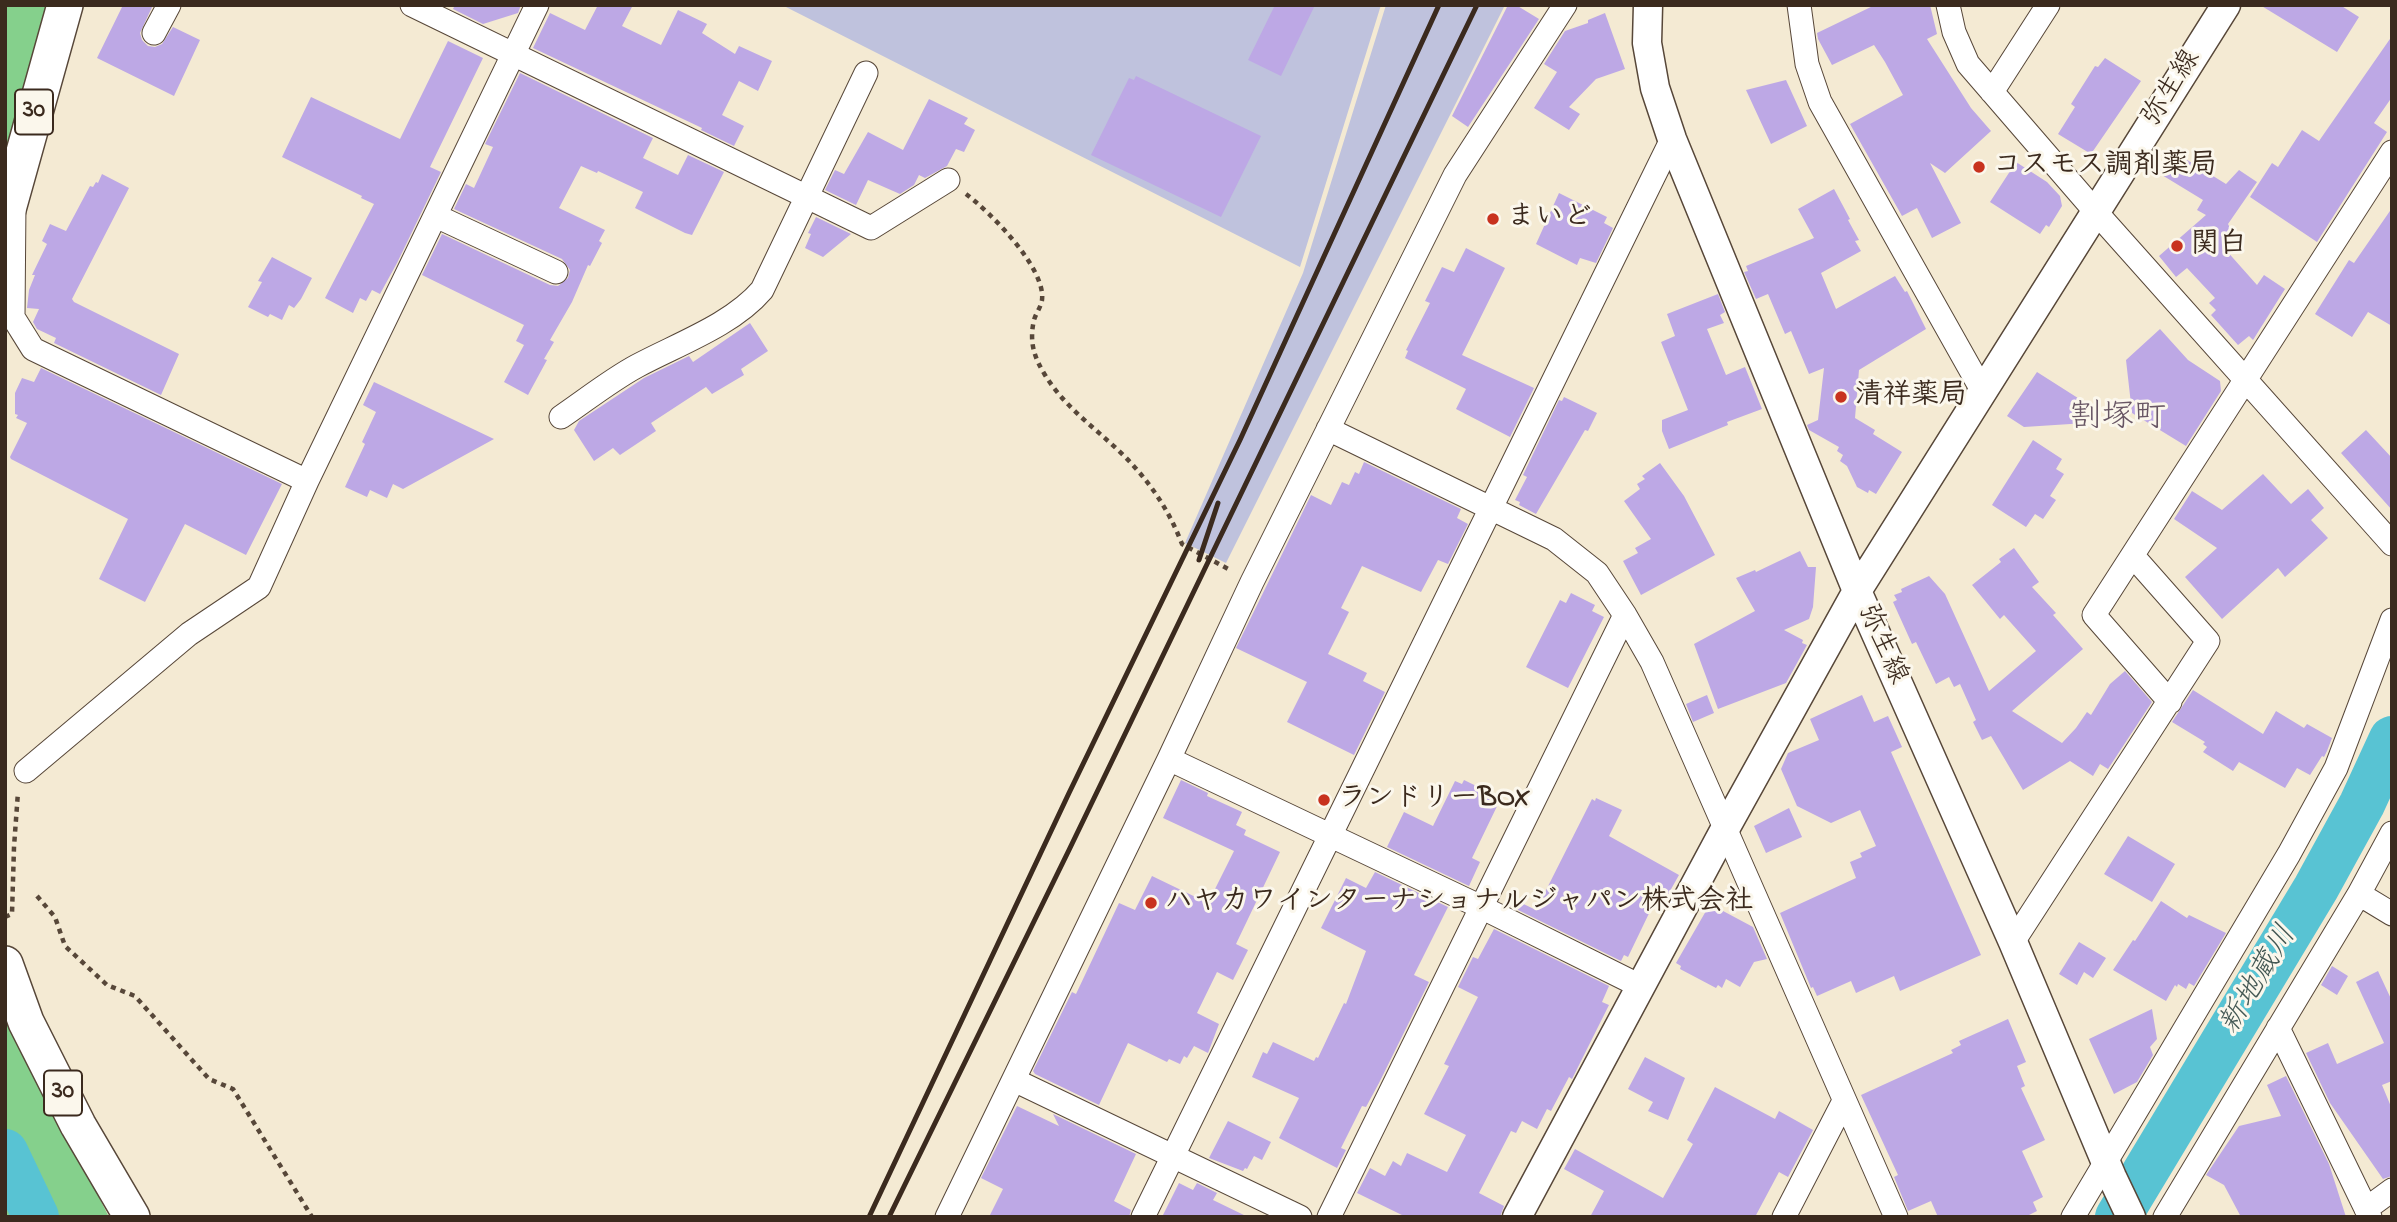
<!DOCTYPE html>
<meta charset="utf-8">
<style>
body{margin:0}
#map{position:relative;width:2397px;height:1222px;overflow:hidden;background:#f4ead3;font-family:"Indie Flower",sans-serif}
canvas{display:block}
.frame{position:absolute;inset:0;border:7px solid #3b2a1e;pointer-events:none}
</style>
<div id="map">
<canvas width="2397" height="1222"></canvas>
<div class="frame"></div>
</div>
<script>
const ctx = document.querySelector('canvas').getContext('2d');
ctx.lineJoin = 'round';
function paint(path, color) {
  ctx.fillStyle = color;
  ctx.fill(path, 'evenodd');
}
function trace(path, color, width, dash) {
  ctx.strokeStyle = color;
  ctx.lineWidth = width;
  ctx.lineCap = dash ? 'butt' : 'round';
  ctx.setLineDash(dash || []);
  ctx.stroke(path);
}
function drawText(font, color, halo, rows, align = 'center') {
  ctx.font = font + ' "Indie Flower","Klee One",sans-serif';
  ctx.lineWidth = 6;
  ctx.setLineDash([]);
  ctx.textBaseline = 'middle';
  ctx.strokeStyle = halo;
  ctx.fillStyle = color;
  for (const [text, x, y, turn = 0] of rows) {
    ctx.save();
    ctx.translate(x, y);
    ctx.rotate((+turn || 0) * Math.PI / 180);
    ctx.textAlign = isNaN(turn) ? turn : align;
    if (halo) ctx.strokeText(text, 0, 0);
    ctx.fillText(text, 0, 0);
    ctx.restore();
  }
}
const industrial = new Path2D(`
 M782,5H1381L1300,267Z
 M1386,5H1505L1226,563L1185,543L1303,273Z`);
const green = new Path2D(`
 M5,5H55L5,182Z
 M5,995L13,1028L109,1217H5Z`);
const river = new Path2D(`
 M5,1152L36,1217
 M2118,1217L2316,888L2362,804L2392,739`);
const building = new Path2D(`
 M123,5H153L140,33L142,40L148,46L155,47L162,44L173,27L200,40L174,96L97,58Z
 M455,5H521L518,13L483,24L453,9Z
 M598,5H633L622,26L661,45L678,10L707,24L702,33L735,54L739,46L772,61L758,91L739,81L722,115L744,126L734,146L701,130L702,128L533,48L550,13L585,30Z
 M1275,5H1315L1281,76L1248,60Z
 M1508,5H1516L1539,19L1468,127L1452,116Z
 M1875,5H1930L1937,34L1927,39L1971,108L1991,131L1945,173L1930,163L1961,223L1932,238L1917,208L1902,216L1850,124L1903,95L1885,62L1874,45L1832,65L1818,39L1817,33Z
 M2260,5H2340L2359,17L2337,52Z
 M1605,13L1625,69L1596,79L1569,107L1580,114L1569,130L1534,108L1557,72L1544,64L1565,31L1588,23V20Z
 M2392,36V97L2374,123L2387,132L2317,242L2250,197L2272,163L2278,167L2302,130L2319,141Z
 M448,41L483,58L430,167L441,172L397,263L380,294L372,290L366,301L360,298L353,313L325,298L374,204L361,198L362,196L282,157L311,97L400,139Z
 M2105,58L2141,81L2091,154L2058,134L2075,107L2071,104L2095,66L2098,67Z
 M520,73L653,138L643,158L678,175L688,155L724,172L692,235L685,233L635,208L643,192L598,171L597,173L581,166L559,208L605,230L599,241L602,243L590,266L588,265L572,302L550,340L554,342L544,359L547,360L528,395L504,382L524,345L516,341L524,325L422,275L442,234L550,285L558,286L568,278L570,270L562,259L454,209L466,184L474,188L493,147L485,144Z
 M1136,76L1261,136L1221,217L1091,155L1129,78L1134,80Z
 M1786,80L1807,126L1771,144L1746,90Z
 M929,99L968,118L964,124L975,130L964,152L956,149L947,166L925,178L919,175L914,185L900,194L868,180L856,205L825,190L835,170L844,174L868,132L903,150Z
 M2171,150L2226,184L2239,170L2257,182L2228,224L2234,236L2230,240L2232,242L2225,249L2257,285L2264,275L2285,289L2253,340L2249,336L2238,345L2211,315L2216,310L2209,303L2215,298L2187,268L2176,277L2159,256L2206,215L2197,210L2203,200L2157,172Z
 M2016,162L2047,182L2060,196L2062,206L2049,227L2046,225L2040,234L1990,202Z
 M102,174L129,188L72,299L74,302L179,354L161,395L54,343L56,338L37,329L33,322L39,309L27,308L29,290L35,275H32L47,244L42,241L50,224L66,231L90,186L93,187L96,182L98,183Z
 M1834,189L1850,219L1848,220L1859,240L1855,241L1861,251L1821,273L1836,309L1895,276L1905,292L1907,291L1926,329L1859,370L1855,418L1875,430L1873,434L1902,452L1876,494L1869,490L1868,493L1857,487L1847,466L1840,461L1843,455L1837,451L1839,447L1809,430L1807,425L1818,420L1824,368L1809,374L1791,331L1785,334L1768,294L1756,299L1744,272L1748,271L1746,266L1814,238L1798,209Z
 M1559,193L1607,217L1604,223L1613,228L1596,263L1580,258L1577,265L1536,244Z
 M2392,208V326L2368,312L2352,337L2315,314L2349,260L2354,263Z
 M816,217L851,234L823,257L805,248L811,234L808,233Z
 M1466,248L1505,268L1462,355L1534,388L1510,437L1456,409L1466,389L1405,358L1408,351L1406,350L1430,303L1425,301L1442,267L1454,272Z
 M272,257L312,278L301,299L294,308L289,305L282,320L270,314L268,317L248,307L262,282L258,281Z
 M1718,294L1725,312L1720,315L1724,323L1707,329L1726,375L1745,367L1762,409L1727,422L1728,425L1669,449L1662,431V420L1688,410L1661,342L1675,336L1667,314Z
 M750,323L768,351L741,369L744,375L712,394L706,387L651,423L656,431L620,455L613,448L594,461L574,430L579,421L644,378L689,356L693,362Z
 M2160,329L2188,360L2220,381L2221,391L2186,446L2132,413L2126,360Z
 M41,368L282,484L246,555L185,524L145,602L99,579L128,519L11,459L10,457L27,423L16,418L18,415L15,414V393L22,378L34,382Z
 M2037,372L2081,400L2086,409V423L2024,427L2007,416Z
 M374,382L391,390L494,439L403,489L393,484L387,498L370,490L367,497L345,487L365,444L362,442L376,412L363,405Z
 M1564,397L1597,413L1588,431L1585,430L1536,514L1519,505L1520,502L1515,500L1527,477L1523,475L1559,400L1562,401Z
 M2366,430L2392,458V510L2341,453Z
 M2033,440L2062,459L2056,469L2064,474L2050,496L2056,500L2043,519L2035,514L2026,527L1992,505Z
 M1364,462L1461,509L1457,518L1468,524L1448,564L1438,560L1421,592L1362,566L1341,608L1349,612L1328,654L1367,673L1363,681L1385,692L1354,755L1287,722L1307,682L1236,648L1311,495L1331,505L1342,482L1349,485L1355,472L1359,474Z
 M1660,463L1684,496L1715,555L1641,595L1623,561L1638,553L1635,548L1651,539L1624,501L1640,489L1637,484L1645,479L1642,476Z
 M2263,474L2291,504L2308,489L2324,508L2311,520L2328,538L2285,577L2278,568L2222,619L2185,577L2217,548L2174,519L2192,491L2222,510Z
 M2014,548L2039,582L2032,587L2056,613L2053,615L2083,649L2012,711L2062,743L2076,728L2087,712L2091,715L2110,684L2125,671L2152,702L2108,769L2100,764L2093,776L2070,761L2023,790L1991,736L1982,740L1973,722L1976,720L1960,684L1954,687L1949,677L1936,684L1916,642L1912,644L1893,602L1897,600L1894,595L1902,592L1901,589L1929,576L1945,594L1989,691L2036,651L2004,615L2000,619L1972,585L2001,562L1999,559Z
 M1800,551L1808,567H1816L1813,607L1809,619L1784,630L1803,640L1802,643L1807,645L1786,683L1718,709L1694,644L1755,611L1736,578L1755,570L1756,572Z
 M1571,593L1595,605L1592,611L1604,617L1568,688L1526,667L1560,600L1566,603Z
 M2193,690L2263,734L2276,711L2304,728L2307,724L2332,738L2327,751L2324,757L2322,756L2310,775L2297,768L2285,788L2239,762L2233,771L2203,752L2207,747L2203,744L2205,742L2172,722Z
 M1707,695L1714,713L1693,722L1686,704Z
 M1862,695L1874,722L1888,716L1902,747L1891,752L1981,955L1900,991L1894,976L1856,993L1851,981L1817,996L1813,987L1811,988L1780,913L1856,878L1850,862L1862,857L1860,853L1876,846L1860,810L1831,823L1797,806L1781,769L1788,753L1819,740L1810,719Z
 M1181,780L1208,793L1207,796L1242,812L1236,825L1246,830L1244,835L1280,852L1236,944L1248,950L1233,980L1217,972L1197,1013L1219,1024L1208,1053L1194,1046L1187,1058L1184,1056L1180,1064L1169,1059L1167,1062L1128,1043L1099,1105L1035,1074L1033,1071L1072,992L1076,994L1119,903L1135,910L1152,876L1208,903L1234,851L1163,818Z
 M1464,780L1501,798L1472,858L1480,862L1469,886L1387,847L1404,812L1433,826L1455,781L1462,784Z
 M1596,798L1622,810L1609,836L1679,875L1661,907L1654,903L1628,957L1624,955L1621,961L1506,904L1509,897L1536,910L1592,799L1595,801Z
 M1789,808L1802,837L1766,853L1754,826Z
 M2128,836L2175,864L2152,902L2104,874Z
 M1375,872L1448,907L1414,975L1429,982L1379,1083L1366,1107L1362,1106L1341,1148L1346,1150L1337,1168L1279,1138L1299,1098L1252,1077L1263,1052L1267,1054L1273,1042L1314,1061L1316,1057L1318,1058L1344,1003L1346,1004L1366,951L1321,928L1346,878L1366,888Z
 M2161,901L2187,918L2189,915L2226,933L2194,986L2189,983L2186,989L2178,984L2177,987L2175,985L2166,1001L2113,970L2133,940L2135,941Z
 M1710,904L1753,927L1767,959L1754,962L1740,987L1726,979L1722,988L1718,985L1716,988L1680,969L1681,966L1676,963Z
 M1494,929L1609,986L1602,1002L1609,1005L1572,1079L1569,1077L1551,1111L1547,1109L1537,1129L1522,1121L1516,1133L1511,1131L1479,1193L1504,1206L1500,1217H1406L1357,1193L1370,1168L1385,1176L1393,1161L1401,1166L1407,1153L1447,1172L1466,1135L1424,1114L1449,1066L1444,1064L1478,997L1458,987L1473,957L1478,959Z
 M2079,942L2106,958L2093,978L2084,972L2077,985L2059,974Z
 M2332,966L2348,976L2337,995L2321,985Z
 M2378,971L2392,1001V1081L2382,1085L2392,1109V1176L2383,1179L2330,1103L2306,1053L2328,1043L2337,1064L2384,1043L2356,982Z
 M2152,1009L2157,1039L2150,1047L2153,1055L2137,1082L2114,1094L2089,1039Z
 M2008,1019L2026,1062L2017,1066L2025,1086L2021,1088L2045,1140L2022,1151L2043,1197L2033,1202L2037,1211L2025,1217H1938L1931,1201L1908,1211L1894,1177L1898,1175L1861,1095L1953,1053L1951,1050L1961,1045L1959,1041Z
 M1645,1057L1685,1078L1668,1120L1648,1111L1653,1102L1628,1089Z
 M2286,1076L2329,1164L2346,1217H2241L2224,1185L2206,1175L2239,1126L2281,1116L2267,1085Z
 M1715,1087L1775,1119L1779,1111L1813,1130L1788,1177L1779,1172L1755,1217H1590L1604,1191L1564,1169L1575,1149L1663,1198L1693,1144L1687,1140Z
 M1017,1106L1059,1126L1053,1114L1136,1154L1114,1201L1131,1210L1129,1217H989L1003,1189L981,1178Z
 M1228,1121L1271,1142L1262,1160L1254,1156L1247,1169L1245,1168L1243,1171L1209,1158Z
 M1179,1183L1193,1190L1197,1183L1217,1193L1213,1200L1248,1217H1162Z`);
const path = new Path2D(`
 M966,194C990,212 1046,268 1042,300C1041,307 1036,313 1034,320C1029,342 1034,357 1045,375C1067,411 1103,433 1131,463C1154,488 1170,513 1182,544L1232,571
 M37,896L55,917L65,946L107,985L135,996L209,1079L233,1089L312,1217
 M5,917L12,914L14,847L18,792`);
const minor = new Path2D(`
 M412,5L871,228L948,180
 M1799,5L1807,64L1820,102L1982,390
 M1948,5L1954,32L1968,64L2095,211L2392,544
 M154,33L169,5
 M1992,92L2048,5
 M14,203L13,317L33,349L307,481
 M436,216L556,272
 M561,417C586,400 611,380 637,366C678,344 732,325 762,290L866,73
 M1328,429L1554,539L1597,573L1625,615L1652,662L1896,1217
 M2170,702L2094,615L2392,152
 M1169,759L1481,907L1640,986
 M26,771L189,634L259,587L307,481L537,5
 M2359,894L2392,914
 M2013,942L2208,641L2133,556
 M2278,1028L2370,1217
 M1014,1080L1300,1217
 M2366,1209L2392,1190
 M947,1217L1169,759L1252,582L1455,175L1565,5
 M1143,1217L1672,139
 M1329,1217L1625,615
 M1784,1217L1844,1101
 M2073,1217L2289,854L2336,768L2392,620
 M2165,1217L2359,894L2392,833`);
const tertiary = new Path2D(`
 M1648,5L1647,43L1655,88L1672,139L1857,591L2013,942L2112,1177L2131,1217
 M1517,1217L1725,829L1857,591L2226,5`);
const primary = new Path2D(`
 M5,220L65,5
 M5,964L26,1022L78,1125L132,1217`);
const rail = new Path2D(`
 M1199,560L1218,503
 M869,1217L1069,793L1240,440L1439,5
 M889,1217L1069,850L1477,5`);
const markers = [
 [1979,167,7,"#c8321e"],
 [1493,219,7,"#c8321e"],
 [2177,246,7,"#c8321e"],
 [1841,397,7,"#c8321e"],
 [1324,800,7,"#c8321e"],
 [1151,903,7,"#c8321e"]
];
const shields = [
 [34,112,38],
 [63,1093,38]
];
const shieldNames = [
 ["30",34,112],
 ["30",63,1093]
];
const streetNames = [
 ["弥生線",2173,89,-58],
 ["弥生線",1881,645,66]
];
const poiNames = [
 ["コスモス調剤薬局",1993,167],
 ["まいど",1507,219],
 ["関白",2191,246],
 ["清祥薬局",1855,397],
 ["ランドリーBOX",1338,800],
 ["ハヤカワインターナショナルジャパン株式会社",1165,903]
];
const waterNames = [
 ["新地蔵川",2260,981,-59]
];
const quarterNames = [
 ["割塚町",2118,420]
];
paint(industrial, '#bfc2dd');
paint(green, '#85d08c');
trace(river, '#58c3d3', 46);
paint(building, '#bda8e5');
trace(minor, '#574739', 25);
trace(tertiary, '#574739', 31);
trace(primary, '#574739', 38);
trace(path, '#574739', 4.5, [5, 5]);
trace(minor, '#fff', 23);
trace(tertiary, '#fff', 28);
trace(primary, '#fff', 35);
trace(rail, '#3b2a1e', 5);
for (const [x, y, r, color] of markers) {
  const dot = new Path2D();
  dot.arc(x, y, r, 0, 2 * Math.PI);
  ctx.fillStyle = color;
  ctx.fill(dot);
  trace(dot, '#fbf7ec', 2.5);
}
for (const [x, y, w] of shields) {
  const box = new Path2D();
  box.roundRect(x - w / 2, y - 22.5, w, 45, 5);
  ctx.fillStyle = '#fbf7ec';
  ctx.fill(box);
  trace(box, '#3b2a1e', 2);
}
drawText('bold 26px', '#3b2a1e', null, shieldNames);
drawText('28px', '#3b2a1e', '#fbf7ec', streetNames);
drawText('bold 28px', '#3b2a1e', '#fbf7ec', poiNames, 'left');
drawText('italic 30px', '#445854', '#fbf7ec', waterNames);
drawText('32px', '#685664', '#fbf7ec', quarterNames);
</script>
